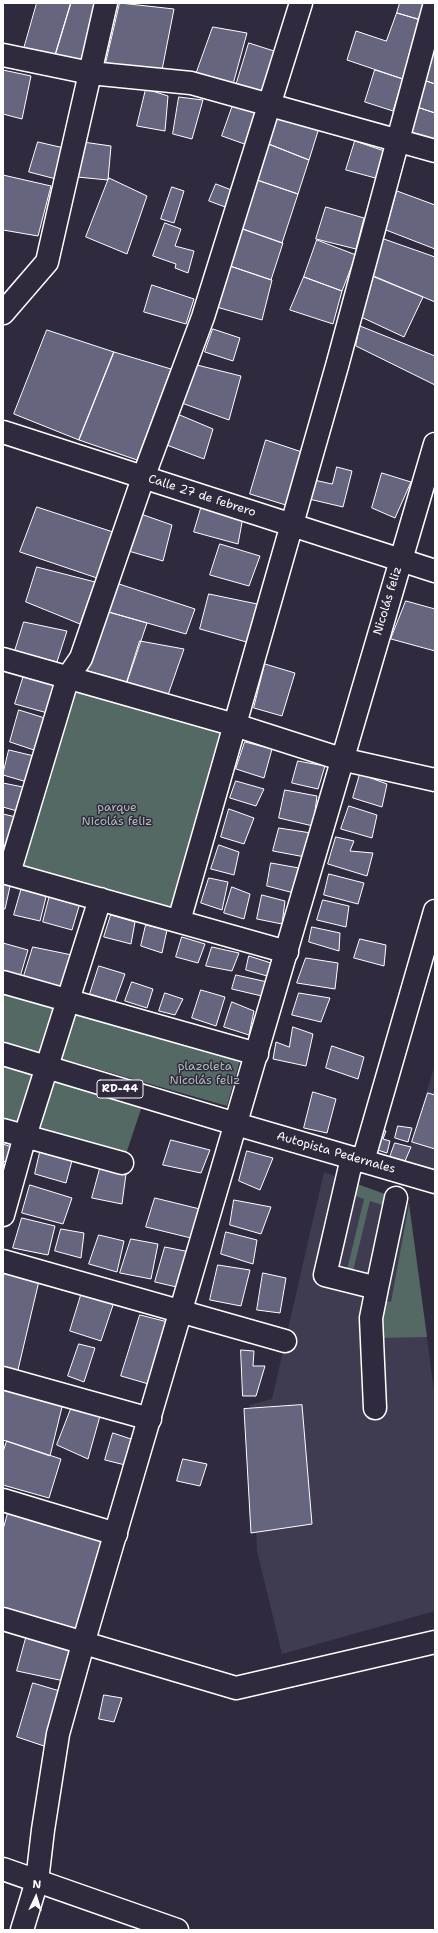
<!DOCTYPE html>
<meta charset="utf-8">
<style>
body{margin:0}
#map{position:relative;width:438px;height:1933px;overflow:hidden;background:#2f2a3d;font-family:"Shantell Sans",sans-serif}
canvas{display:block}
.frame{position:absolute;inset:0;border:4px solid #fff;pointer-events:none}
.north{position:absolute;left:16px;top:1877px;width:40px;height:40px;-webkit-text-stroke:3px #2f2a3d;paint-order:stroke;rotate:4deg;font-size:11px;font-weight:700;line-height:16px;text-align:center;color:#fff}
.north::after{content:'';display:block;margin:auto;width:14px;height:18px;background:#fff;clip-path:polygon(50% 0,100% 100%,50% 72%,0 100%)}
</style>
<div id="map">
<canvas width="438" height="1933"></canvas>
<div class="frame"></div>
<div class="north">N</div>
</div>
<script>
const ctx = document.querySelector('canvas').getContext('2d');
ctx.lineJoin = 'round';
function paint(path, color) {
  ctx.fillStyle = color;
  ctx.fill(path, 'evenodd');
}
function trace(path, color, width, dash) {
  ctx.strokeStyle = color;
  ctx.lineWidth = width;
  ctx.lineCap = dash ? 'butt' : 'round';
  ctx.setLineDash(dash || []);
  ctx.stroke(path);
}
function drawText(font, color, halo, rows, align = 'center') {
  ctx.font = font + ' "Shantell Sans",sans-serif';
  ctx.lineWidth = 3;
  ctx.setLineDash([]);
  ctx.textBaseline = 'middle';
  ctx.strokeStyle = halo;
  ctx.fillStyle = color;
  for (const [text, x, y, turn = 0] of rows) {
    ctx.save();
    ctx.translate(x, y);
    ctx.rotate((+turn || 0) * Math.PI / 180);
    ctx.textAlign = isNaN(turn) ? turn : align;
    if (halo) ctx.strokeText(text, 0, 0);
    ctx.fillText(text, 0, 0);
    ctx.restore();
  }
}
const built = new Path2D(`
 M435,1065V1170L405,1161Z
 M324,1172L409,1203L435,1398V1611L282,1654L257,1551L250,1405L272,1399Z`);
const green = new Path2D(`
 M79,680L235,725L169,919L9,873Z
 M3,990L241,1057L227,1106L3,1042Z
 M3,1063L143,1103L124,1160L3,1122Z
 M349,1181L393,1197L391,1208L370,1201L353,1271L347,1270L364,1199L347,1193Z
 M409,1204L427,1337L375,1338L378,1299L391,1302Z`);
const building = new Path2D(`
 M37,3H71L55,56L23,52Z
 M71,3H99L85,64L55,56Z
 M120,3L174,9L162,70L106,63Z
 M400,3H428L421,20L397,13Z
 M397,13L421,20L403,79L347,60L356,31L386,41Z
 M213,27L247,33L232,88L194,80Z
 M249,43L277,52L267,98L235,89Z
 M430,53L435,54V84L423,80Z
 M3,70L31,76L22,119L3,114Z
 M375,70L403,79L393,111L365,102Z
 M424,80L435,84V113L417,107Z
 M146,89L168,96L165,131L137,126Z
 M179,97L203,100L192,139L173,134Z
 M234,102L261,109L250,146L222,136Z
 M417,107L435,113V146L407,136Z
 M274,110L319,128L309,160L266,143Z
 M355,141L387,152L379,179L346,170Z
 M38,142L64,148L56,179L29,172Z
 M83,142L111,146L108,180L77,177Z
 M266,143L309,160L298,194L254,179Z
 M3,175L51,186L38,236L3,230Z
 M109,178L147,196L127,254L86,237Z
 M254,179L298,194L282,243L237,227Z
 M216,184L234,191L228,208L209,201Z
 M172,187L184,191L174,223L161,219Z
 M397,191L435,205V249L386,230Z
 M326,207L364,218L356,249L316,239Z
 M165,223L181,229L175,246L194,251L188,273L175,268L176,264L153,256Z
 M237,227L283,243L271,280L227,265Z
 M381,238L435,257V302L369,274Z
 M317,240L356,255L342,291L304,277Z
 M227,265L272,280L262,320L213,306Z
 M372,276L423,297L404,337L359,316Z
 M304,277L342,291L333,324L290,310Z
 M152,285L194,299L186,324L144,312Z
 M360,326L435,356V385L356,346Z
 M213,329L240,338L233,361L205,352Z
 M47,330L114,352L79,440L14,414Z
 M114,352L171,369L137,460L79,440Z
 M193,364L241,376L229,420L179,402Z
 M175,413L213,429L204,459L164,444Z
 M266,440L305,453L289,506L250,494Z
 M337,467L352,471L343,507L309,499L314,480L332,484Z
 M382,473L411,482L395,518L372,508Z
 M202,505L243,517L238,544L194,532Z
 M37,507L113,532L100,579L20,552Z
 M138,513L172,525L163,561L125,550Z
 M220,544L260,556L249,586L210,575Z
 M37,567L95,582L80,624L26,602Z
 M113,582L195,609L186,634L105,611Z
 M209,594L262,605L250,643L200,629Z
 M406,601L435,609V651L391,639Z
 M105,611L147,623L127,682L84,670Z
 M24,622L67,631L57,662L15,651Z
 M140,641L184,649L168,695L127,682Z
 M265,664L295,673L282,716L254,708Z
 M24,675L61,685L51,714L15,704Z
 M19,710L48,719L37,751L10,742Z
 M245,742L272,749L264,778L236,769Z
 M9,750L34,756L27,782L3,775Z
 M298,761L325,766L318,789L292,783Z
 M360,774L387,784L382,807L353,798Z
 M236,781L264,789L256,806L230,798Z
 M3,783L23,787L17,811L3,807Z
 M285,790L317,796L313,826L279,818Z
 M349,806L377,815L372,838L341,829Z
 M229,809L254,818L244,844L221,837Z
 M3,814L16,817L9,846L3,845Z
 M279,828L311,833L305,857L273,851Z
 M336,837L354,841L350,851L373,853L367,876L328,864Z
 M219,845L239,852L234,875L211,869Z
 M271,863L299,868L294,893L267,886Z
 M329,874L364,883L358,904L324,895Z
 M209,878L228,882L222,910L201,903Z
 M3,880L11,882L5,909H3Z
 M22,887L47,893L40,921L14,915Z
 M232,887L250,894L244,919L224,913Z
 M50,895L80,903L72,930L43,922Z
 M262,895L285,901L282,924L257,919Z
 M323,900L349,906L346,927L317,920Z
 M111,915L135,922L131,944L104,937Z
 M146,925L167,930L162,953L141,946Z
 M312,927L340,933L339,951L309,942Z
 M182,937L205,944L198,963L176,957Z
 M360,939L386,945L384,966L354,958Z
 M3,943L28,950L20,977L3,971Z
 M33,947L72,955L61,989L23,979Z
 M212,947L239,953L232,971L206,966Z
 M249,956L271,963L267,976L246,970Z
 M306,958L338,963L335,989L297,983Z
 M99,966L125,974L115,1002L90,994Z
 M236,975L272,983L266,997L232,989Z
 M132,982L153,989L147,1008L125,1001Z
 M201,990L225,997L216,1026L192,1018Z
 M165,993L183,999L175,1015L159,1011Z
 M299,993L330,998L321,1022L292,1015Z
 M232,1002L254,1011L249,1035L224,1027Z
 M293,1027L313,1034L306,1066L273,1059L276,1042L289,1047Z
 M332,1046L364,1057L358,1079L326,1068Z
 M313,1092L336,1099L327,1133L304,1128Z
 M428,1093L435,1095V1149L412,1142Z
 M398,1126L412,1128L408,1142L395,1138Z
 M376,1127L386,1131L383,1139L390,1141L387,1153L371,1148Z
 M171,1140L210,1150L201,1173L163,1165Z
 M395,1143L411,1147L405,1161L390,1157Z
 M3,1144L14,1148L9,1163L3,1161Z
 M41,1148L73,1157L66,1183L35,1174Z
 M247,1151L273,1158L260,1190L239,1181Z
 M101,1165L126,1174L122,1204L92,1198Z
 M30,1185L72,1198L63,1224L22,1213Z
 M155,1198L204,1210L195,1239L146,1227Z
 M234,1200L271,1207L261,1234L230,1225Z
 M22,1218L55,1226L48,1255L13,1248Z
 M61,1229L84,1233L81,1258L55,1251Z
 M226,1232L257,1240L253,1264L221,1254Z
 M99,1235L124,1241L117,1272L89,1264Z
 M131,1239L158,1244L151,1279L120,1273Z
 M165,1247L190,1252L181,1288L155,1282Z
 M218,1265L250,1270L241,1306L210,1300Z
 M4,1269L39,1281L17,1374L3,1370V1275Z
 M263,1273L286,1278L280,1313L257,1310Z
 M82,1292L114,1302L101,1341L70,1331Z
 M140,1315L172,1323L152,1385L121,1376Z
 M79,1344L95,1348L84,1382L68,1376Z
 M241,1350L254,1351L253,1366H265L256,1396H243Z
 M3,1388L63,1403L50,1456L3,1440Z
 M302,1405L312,1524L251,1533L244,1409Z
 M71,1409L100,1416L88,1459L57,1445Z
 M113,1433L137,1441L129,1466L105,1460Z
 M7,1441L61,1459L49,1498L3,1485V1452Z
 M183,1459L207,1464L200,1486L177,1481Z
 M8,1513L107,1541L77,1631L3,1610V1530Z
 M26,1638L71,1650L64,1681L17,1671Z
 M33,1683L63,1692L47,1747L17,1737Z
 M104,1695L122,1698L114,1722L99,1719Z`);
const minor = new Path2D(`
 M3,55L90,73L191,83L435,151
 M3,313L47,262L106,3
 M3,432L435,571
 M3,659L235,725L341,759L435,780
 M3,872L287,952
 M9,873L68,677L81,658L143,478L203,317L301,3
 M179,921L337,366L435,3
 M3,982L257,1054
 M3,1130L122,1163
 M352,1158L325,1275L377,1288L396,1198
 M363,1161L435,911
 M3,1215L25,1136L100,899
 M3,1261L285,1341
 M3,1378L150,1419
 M375,1408L371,1318L377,1288
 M3,1500L116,1534
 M3,1619L236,1688L435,1642
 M3,1869L177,1930`);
const major = new Path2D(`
 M3,1054L236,1124L435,1182
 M22,1930L37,1881L43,1830L58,1734L83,1644C203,1244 316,843 435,444`);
const shields = [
 [120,1089,46]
];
const shieldNames = [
 ["RD-44",120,1089]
];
const streetNames = [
 ["Calle 27 de febrero",202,496,18],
 ["Nicolás feliz",388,601,-73],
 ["Autopista Pedernales",336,1153,16]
];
const parkNames = [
 ["parque",117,808],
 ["Nicolás feliz",117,822],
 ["plazoleta",205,1067],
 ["Nicolás feliz",205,1081]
];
paint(built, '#3f3c51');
paint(green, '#546963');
paint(building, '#65657f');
trace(building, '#fff', 1);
trace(minor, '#fff', 25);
trace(major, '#fff', 25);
trace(minor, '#2f2a3d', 22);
trace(major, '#2f2a3d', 22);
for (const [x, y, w] of shields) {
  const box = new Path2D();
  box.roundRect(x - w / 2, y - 9, w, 18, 3);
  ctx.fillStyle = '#2f2a3d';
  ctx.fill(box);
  trace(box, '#fff', 1);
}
drawText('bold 11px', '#fff', null, shieldNames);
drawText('12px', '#fff', '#2f2a3d', streetNames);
drawText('12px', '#b2bcb9', '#2f2a3d', parkNames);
</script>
